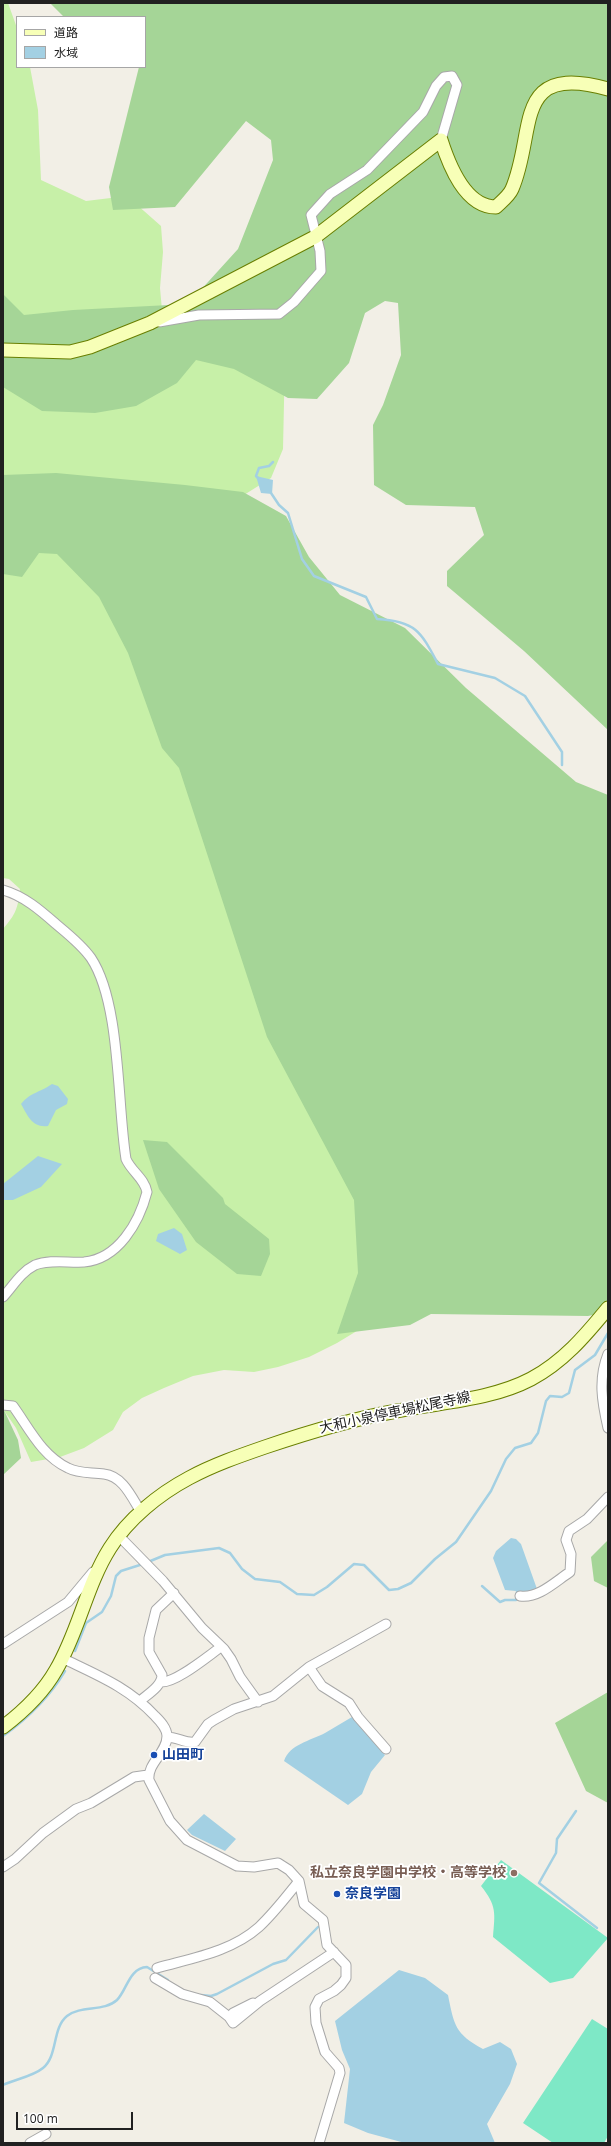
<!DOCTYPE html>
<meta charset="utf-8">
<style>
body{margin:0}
#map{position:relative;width:611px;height:2146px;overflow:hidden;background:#f2efe6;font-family:"Open Sans","Noto Sans JP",sans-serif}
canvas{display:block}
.frame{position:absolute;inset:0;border:4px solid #212121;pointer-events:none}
.legend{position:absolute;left:16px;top:16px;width:130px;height:52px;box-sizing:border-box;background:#fff;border:1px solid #a6a6a6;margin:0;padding:5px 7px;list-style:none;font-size:12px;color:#212121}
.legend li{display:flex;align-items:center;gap:8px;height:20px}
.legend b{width:20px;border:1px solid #a6a6a6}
.scale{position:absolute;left:16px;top:2112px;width:117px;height:18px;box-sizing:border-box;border:2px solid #212121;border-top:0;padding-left:5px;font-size:12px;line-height:14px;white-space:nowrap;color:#212121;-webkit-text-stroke:3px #fff;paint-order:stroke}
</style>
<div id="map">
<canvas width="611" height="2146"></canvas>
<div class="frame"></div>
<ul class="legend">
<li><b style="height:5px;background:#f7ffb7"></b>道路</li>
<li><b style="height:11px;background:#a3d0e3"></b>水域</li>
</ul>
<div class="scale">100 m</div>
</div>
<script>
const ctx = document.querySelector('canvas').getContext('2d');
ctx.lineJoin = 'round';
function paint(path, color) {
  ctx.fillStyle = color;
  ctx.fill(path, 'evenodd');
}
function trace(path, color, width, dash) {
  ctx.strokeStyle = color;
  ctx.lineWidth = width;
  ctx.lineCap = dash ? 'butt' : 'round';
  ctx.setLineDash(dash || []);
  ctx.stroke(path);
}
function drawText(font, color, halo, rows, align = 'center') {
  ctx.font = font + ' "Open Sans","Noto Sans JP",sans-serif';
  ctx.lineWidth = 3.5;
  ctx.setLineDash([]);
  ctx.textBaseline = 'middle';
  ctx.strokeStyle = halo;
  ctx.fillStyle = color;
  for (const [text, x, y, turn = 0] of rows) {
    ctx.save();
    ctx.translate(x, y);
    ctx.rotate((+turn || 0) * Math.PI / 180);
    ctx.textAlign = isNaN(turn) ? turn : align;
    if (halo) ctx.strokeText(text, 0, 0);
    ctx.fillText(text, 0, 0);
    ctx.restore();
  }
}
const grass = new Path2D(`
 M3,3H8L17,28V67H30L38,110L41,180L86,201L127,196L161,226L163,252L160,288L163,321L285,356L283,449L271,478L228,505L3,491Z
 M3,546L90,554L352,1129L375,1320L337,1343L309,1357L278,1367L254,1372L224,1370L193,1376L164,1388L142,1398L123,1412L113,1430L84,1448L60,1457L31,1462L16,1428L3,1409V929C16,914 18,908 20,889L9,879L3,878Z`);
const forest = new Path2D(`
 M50,3H608V730L524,651L447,586V571L484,535L475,507L406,505L374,485L373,425L383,405L401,355L398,303L385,301L365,313L349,363L317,399L288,398L234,369L196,360L177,383L136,406L95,413L42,411L3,387V294L24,315L73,310L188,304L238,249L273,160L271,140L246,121L175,207L113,210L109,187L139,67H145V17H64Z
 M56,473L185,485L243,492L286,516L309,557L340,595L405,628L466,688L576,782L608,795V1312L588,1316L431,1314L410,1325L337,1334L358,1273L354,1200L267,1037L179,768L162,748L128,653L99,597L57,554L39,553L22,577L3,574V475Z
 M143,1140L167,1142L223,1198L225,1204L269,1239L270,1254L261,1276L237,1274L196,1242L159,1189Z
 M3,1408L18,1440L21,1458L3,1475Z
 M608,1540V1588L594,1581L591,1557Z
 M608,1692V1803L586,1791L555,1723Z`);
const pitch = new Path2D(`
 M501,1860L608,1938L573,1978L550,1983L493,1937C495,1913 497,1906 481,1886Z
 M592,2019L608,2029V2136L604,2143H553L523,2123Z`);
const water = new Path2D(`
 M256,476L273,480L272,494L261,493Z
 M52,1084L58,1086L68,1099L67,1104L56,1110L48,1126C32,1128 28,1116 21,1104C31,1092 39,1093 52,1084Z
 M38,1156L62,1164L41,1187L13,1200H3V1184Z
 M174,1228L182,1234L187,1250L180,1254L156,1241L158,1234Z
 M511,1538L516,1539L521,1544L537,1589L527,1592L505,1590L493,1558L496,1551Z
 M352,1717L385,1755L371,1772L362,1794L348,1805L284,1761C290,1744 310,1741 325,1733C334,1728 343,1722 352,1717Z
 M204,1814L236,1839L225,1851L192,1835L187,1830Z
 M399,1970L425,1978L448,1995C454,2025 455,2034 483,2049L500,2042L511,2049L517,2064L510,2084L487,2124L495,2143H405L368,2133L344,2123L350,2069L342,2050L335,2021Z`);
const stream = new Path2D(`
 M258,478L256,476L259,468L269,466L273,462
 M271,493L279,505L288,513L302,559L314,576L366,597L377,619C416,621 421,632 438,664L495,678L525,696L562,752V765
 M148,1562L165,1555L219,1548L230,1553L242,1569L255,1579L280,1582L297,1594L314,1595L327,1587L354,1564L364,1565L389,1590L398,1589L411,1583L435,1559L456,1542L491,1491L506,1459L515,1448L531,1443L538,1433L546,1401L550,1396L562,1397L569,1393L575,1370L595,1355L608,1333
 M482,1586L500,1602L505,1600H516L517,1592
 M75,1651L86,1623L102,1612L111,1596L116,1576L121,1571L143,1564
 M3,1736C28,1718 49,1698 65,1671
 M576,1811L557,1839L556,1853L539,1883L597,1928
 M201,1995L211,1996L217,1994L273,1964L286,1960L318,1927
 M3,2085C15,2079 32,2077 43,2068C58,2056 52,2028 67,2016C81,2005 104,2012 117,2000C127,1990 129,1968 147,1967L168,1980`);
const street = new Path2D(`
 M159,322L199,315L279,314L294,302L321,271L320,251L311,215L330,194L367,170L423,112L436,86L444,77L452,76L457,85L441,140
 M3,890C24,896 40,910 56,924C68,934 82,945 91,958C121,1003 117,1104 126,1159C131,1171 145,1179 147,1192C139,1223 118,1259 84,1262C68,1263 50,1259 35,1265C21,1272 13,1286 3,1297
 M608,1354C598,1379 602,1402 608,1428
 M3,1405L13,1406C29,1428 42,1456 68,1468C79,1474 92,1472 104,1474C123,1476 132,1498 141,1512
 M119,1536L163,1581L202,1628L224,1649L231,1659L240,1677L258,1702
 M520,1596C538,1599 556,1581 570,1572L571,1554L566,1540L569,1531L587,1519L608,1497
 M3,1644L68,1602L93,1572
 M62,1658C97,1675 128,1687 155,1716C160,1721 167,1728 167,1736C167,1753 147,1763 149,1780L170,1821L187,1840L237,1866L254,1867L278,1863L289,1870L299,1881L304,1904L323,1920L327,1945L346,1965V1978L341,1985L334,1991L319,1999L315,2007L316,2023L325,2052L339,2068L340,2073L319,2143
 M309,1667L322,1686L349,1703L358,1717L386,1749
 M161,1682C176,1683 208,1656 221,1647
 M140,1701C148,1694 162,1686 162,1675L149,1652V1638L156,1610L174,1593
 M167,1737C177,1737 187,1744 195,1742L208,1724L214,1720L234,1709L273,1696L309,1667L386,1624
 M3,1867L15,1859L43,1833L76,1809L91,1803L134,1777L148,1775
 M157,1968C192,1958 231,1952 259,1927C274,1913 286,1897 299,1881
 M155,1978L182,1994L210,2002L229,2017L233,2023L260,2001L334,1952
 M233,2013L253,2003
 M30,2143L46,2134`);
const secondary = new Path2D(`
 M3,350L70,352L90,347L150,323L315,237L441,140C449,165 465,207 496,207C501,202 509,196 512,189C537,131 511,62 608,89
 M3,1727C24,1711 43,1693 56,1670C79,1631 86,1586 110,1548C128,1519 159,1494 189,1478C213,1465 239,1456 265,1447C309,1432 352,1419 397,1411C441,1402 491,1400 531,1379C563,1362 585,1336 608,1308`);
const markers = [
 [154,1755,4,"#1a4fb4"],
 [514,1873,4,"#8d6e63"],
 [337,1894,4,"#1a4fb4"]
];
const streetNames = [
 ["大和小泉停車場松尾寺線",395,1413,-12]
];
const transitNames = [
 ["山田町",162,1755],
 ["奈良学園",345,1894]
];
const educationNames = [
 ["私立奈良学園中学校・高等学校",506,1873]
];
paint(grass, '#c7f0a8');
paint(forest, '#a5d597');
paint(pitch, '#7ee8c6');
paint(water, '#a3d0e3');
trace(stream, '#a3d0e3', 2.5);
trace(street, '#a8a8a8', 11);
trace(secondary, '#697f00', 15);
trace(street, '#fff', 9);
trace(secondary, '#f7ffb7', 13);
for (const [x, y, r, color] of markers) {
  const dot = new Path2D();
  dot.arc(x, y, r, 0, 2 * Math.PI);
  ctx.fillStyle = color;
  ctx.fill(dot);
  trace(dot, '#fff', 1.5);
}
drawText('14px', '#212121', '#fff', streetNames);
drawText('bold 14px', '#164399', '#fff', transitNames, 'left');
drawText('bold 14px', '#785e54', '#fff', educationNames, 'right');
</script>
